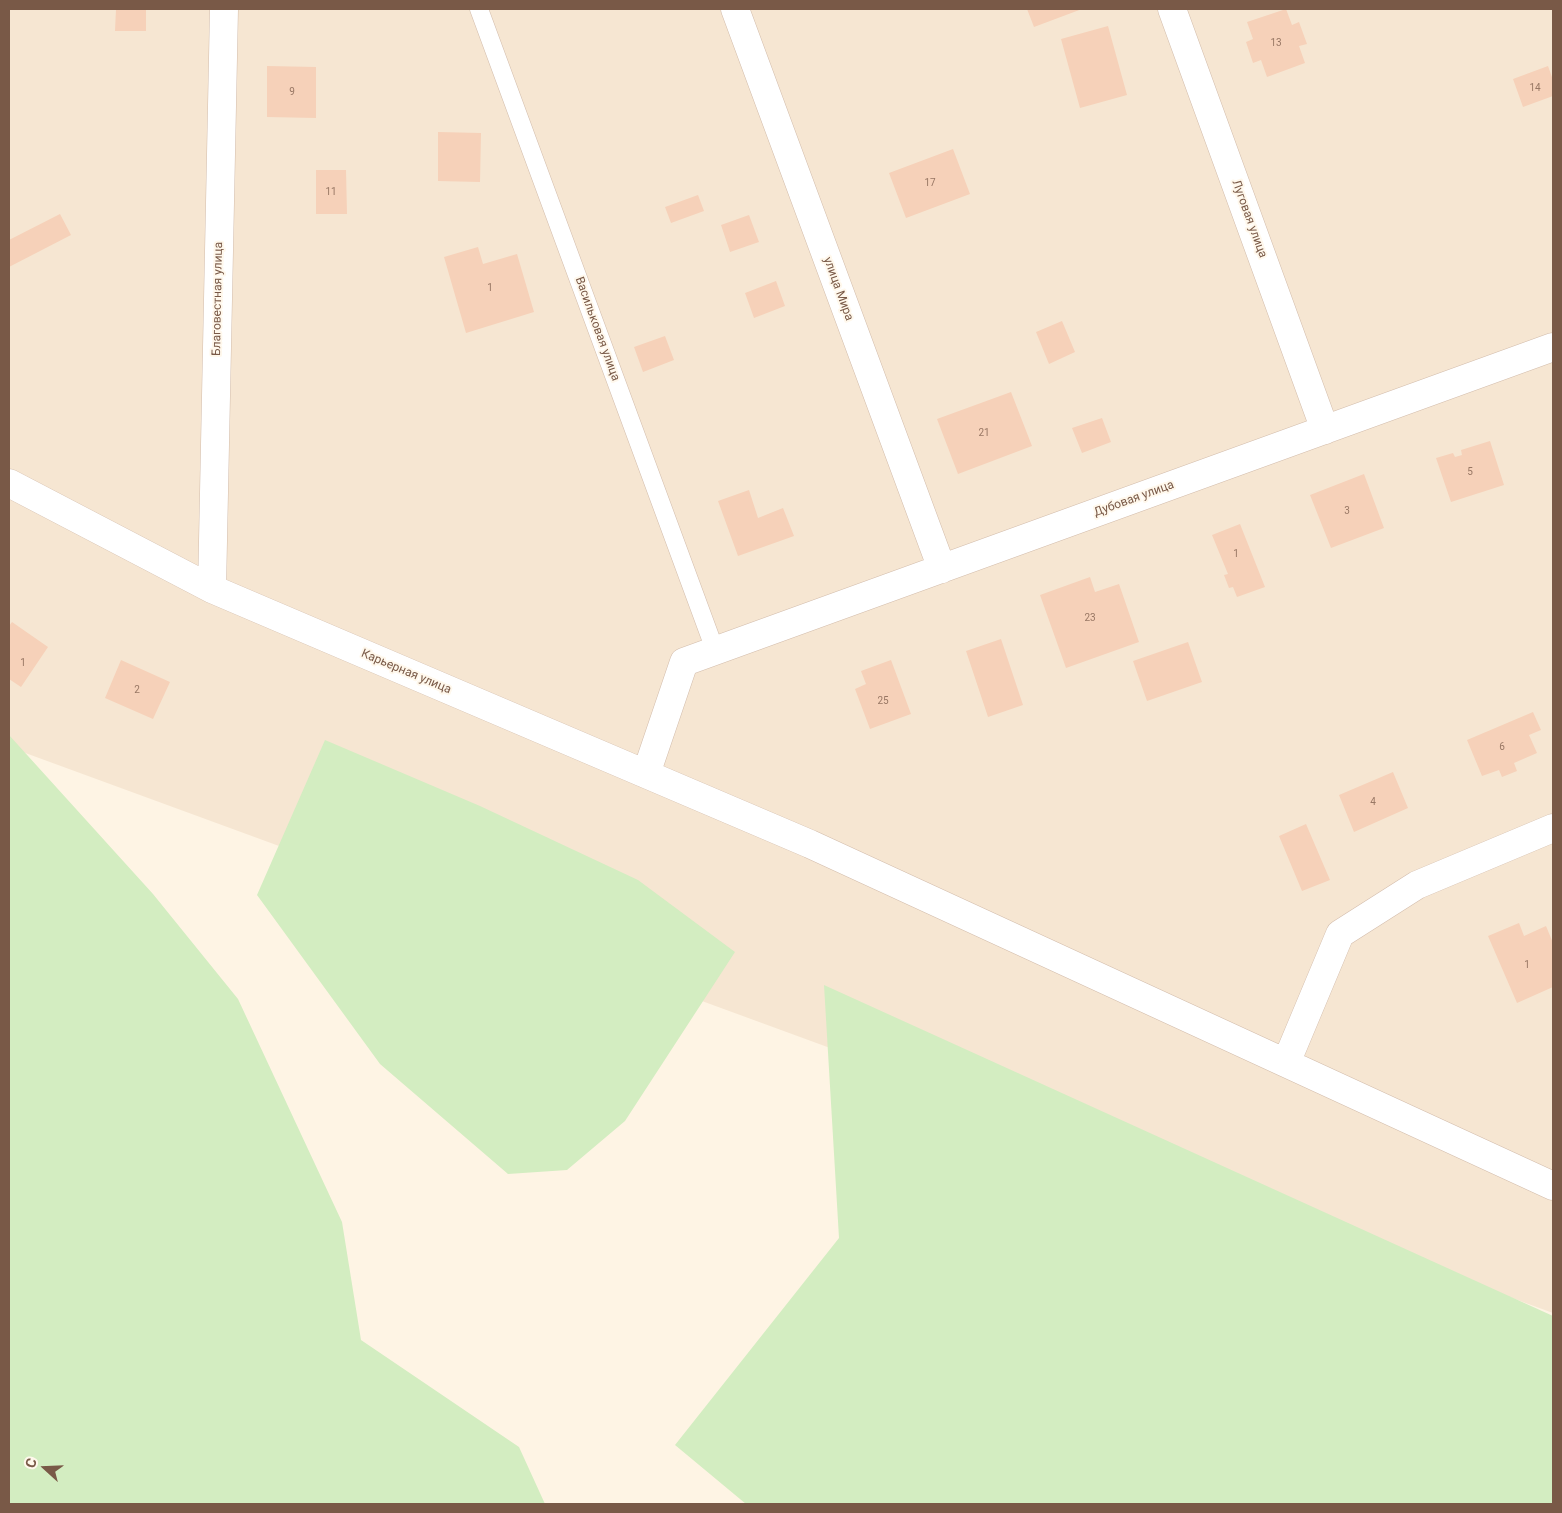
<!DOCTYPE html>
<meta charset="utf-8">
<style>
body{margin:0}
#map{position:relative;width:1562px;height:1513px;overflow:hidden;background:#fef4e4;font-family:Roboto,sans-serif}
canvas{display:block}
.frame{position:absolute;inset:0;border:10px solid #795947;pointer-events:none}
.north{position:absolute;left:20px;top:1443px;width:50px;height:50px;-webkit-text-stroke:4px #fff8ec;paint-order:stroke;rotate:290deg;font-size:14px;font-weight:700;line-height:20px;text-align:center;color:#795947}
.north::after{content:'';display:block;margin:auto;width:18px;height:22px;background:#795947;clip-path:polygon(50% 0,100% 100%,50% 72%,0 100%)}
</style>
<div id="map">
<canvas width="1562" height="1513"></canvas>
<div class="frame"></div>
<div class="north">С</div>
</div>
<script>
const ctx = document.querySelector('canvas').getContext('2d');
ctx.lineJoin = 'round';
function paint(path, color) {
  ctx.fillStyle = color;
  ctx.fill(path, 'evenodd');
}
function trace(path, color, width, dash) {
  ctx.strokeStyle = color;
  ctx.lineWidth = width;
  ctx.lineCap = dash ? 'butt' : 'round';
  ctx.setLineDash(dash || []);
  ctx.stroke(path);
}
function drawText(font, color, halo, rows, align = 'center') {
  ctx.font = font + ' Roboto,sans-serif';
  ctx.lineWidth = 4;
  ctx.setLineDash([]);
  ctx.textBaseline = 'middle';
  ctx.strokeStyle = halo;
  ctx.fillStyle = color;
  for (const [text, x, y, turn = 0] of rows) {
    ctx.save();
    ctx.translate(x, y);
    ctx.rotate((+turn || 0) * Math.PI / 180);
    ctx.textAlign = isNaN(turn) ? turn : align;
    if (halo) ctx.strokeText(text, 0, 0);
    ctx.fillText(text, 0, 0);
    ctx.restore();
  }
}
const residential = new Path2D(`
 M9,9H1553V1313L9,747Z`);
const green = new Path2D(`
 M9,735L153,894L238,999L342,1222L361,1340L519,1447L545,1504H9Z
 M325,740L480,806L638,880L735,952L625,1121L567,1170L508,1174L380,1064L257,895Z
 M824,985L1553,1316V1504H746L675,1445L839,1238Z`);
const building = new Path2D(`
 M116,9H146V31H115Z
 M1027,9H1082L1034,27Z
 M1286,9L1292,25L1299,22L1307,44L1299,46L1305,63L1267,77L1261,60L1253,63L1246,42L1253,39L1247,22Z
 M1108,26L1127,95L1080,108L1061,39Z
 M267,66L316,67V118L267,117Z
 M1548,66L1553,80V96L1523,107L1513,79Z
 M438,132L481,133L480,182L438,181Z
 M953,149L970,194L906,218L889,173Z
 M316,170H346L347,214H316Z
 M698,195L704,211L671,223L665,207Z
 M60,214L71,235L9,267V240Z
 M749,215L759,242L730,252L721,225Z
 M478,247L483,264L517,254L534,312L466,333L444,257Z
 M776,281L785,306L754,318L745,293Z
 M1062,321L1075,352L1049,364L1036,332Z
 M665,336L674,360L643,372L634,347Z
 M1011,392L1032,446L958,474L937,419Z
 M1102,418L1111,442L1082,453L1072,428Z
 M1490,441L1504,485L1451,502L1436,458L1453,453L1455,457L1462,455L1461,450Z
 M1364,474L1384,528L1331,548L1310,495Z
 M749,490L758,518L783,508L794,536L738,556L718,501Z
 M1240,524L1265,587L1237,597L1233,587L1229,588L1224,575L1228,574L1212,535Z
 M1090,577L1095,592L1119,584L1139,642L1066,668L1040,595Z
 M12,622L48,647L21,687L9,679V626Z
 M1001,639L1023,705L988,717L966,651Z
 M1188,642L1202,682L1147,701L1133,661Z
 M121,660L170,682L153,719L105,698Z
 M891,660L911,714L870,729L855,689L866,684L861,671Z
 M1533,712L1541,730L1529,735L1537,753L1514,763L1517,771L1502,777L1499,770L1482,776L1467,740Z
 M1393,772L1408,808L1354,832L1339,795Z
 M1306,824L1330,880L1302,891L1279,836Z
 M1519,923L1524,936L1546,926L1553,943V987L1517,1003L1488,936Z`);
const lane = new Path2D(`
 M479,9L715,650`);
const street = new Path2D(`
 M735,9L942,569
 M1172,9L1325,430
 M9,483L212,589L810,844L1553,1186
 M212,589L224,9
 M646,774L684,662L1553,347
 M1286,1063L1340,934L1417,885L1553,828`);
const numberNames = [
 ["13",1276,43],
 ["14",1535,88],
 ["9",292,92],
 ["17",930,183],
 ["11",331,192],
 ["1",490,288],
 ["21",984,433],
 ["5",1470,472],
 ["3",1347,511],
 ["1",1236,554],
 ["23",1090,618],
 ["1",23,663],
 ["2",137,690],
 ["25",883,701],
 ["6",1502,747],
 ["4",1373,802],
 ["1",1527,965]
];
const streetNames = [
 ["Луговая улица",1249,219,70],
 ["улица Мира",838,289,70],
 ["Благовестная улица",218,299,-89],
 ["Васильковая улица",597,329,70],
 ["Дубовая улица",1134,499,-20],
 ["Карьерная улица",406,672,23]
];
paint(residential, '#f6e6d2');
paint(green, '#d3edc1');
paint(building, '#f6d1b9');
trace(lane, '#d3bdac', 19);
trace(street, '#d3bdac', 29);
trace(lane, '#fff', 18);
trace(street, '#fff', 28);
drawText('10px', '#987764', null, numberNames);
drawText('12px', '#795947', '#fff8ec', streetNames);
</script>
